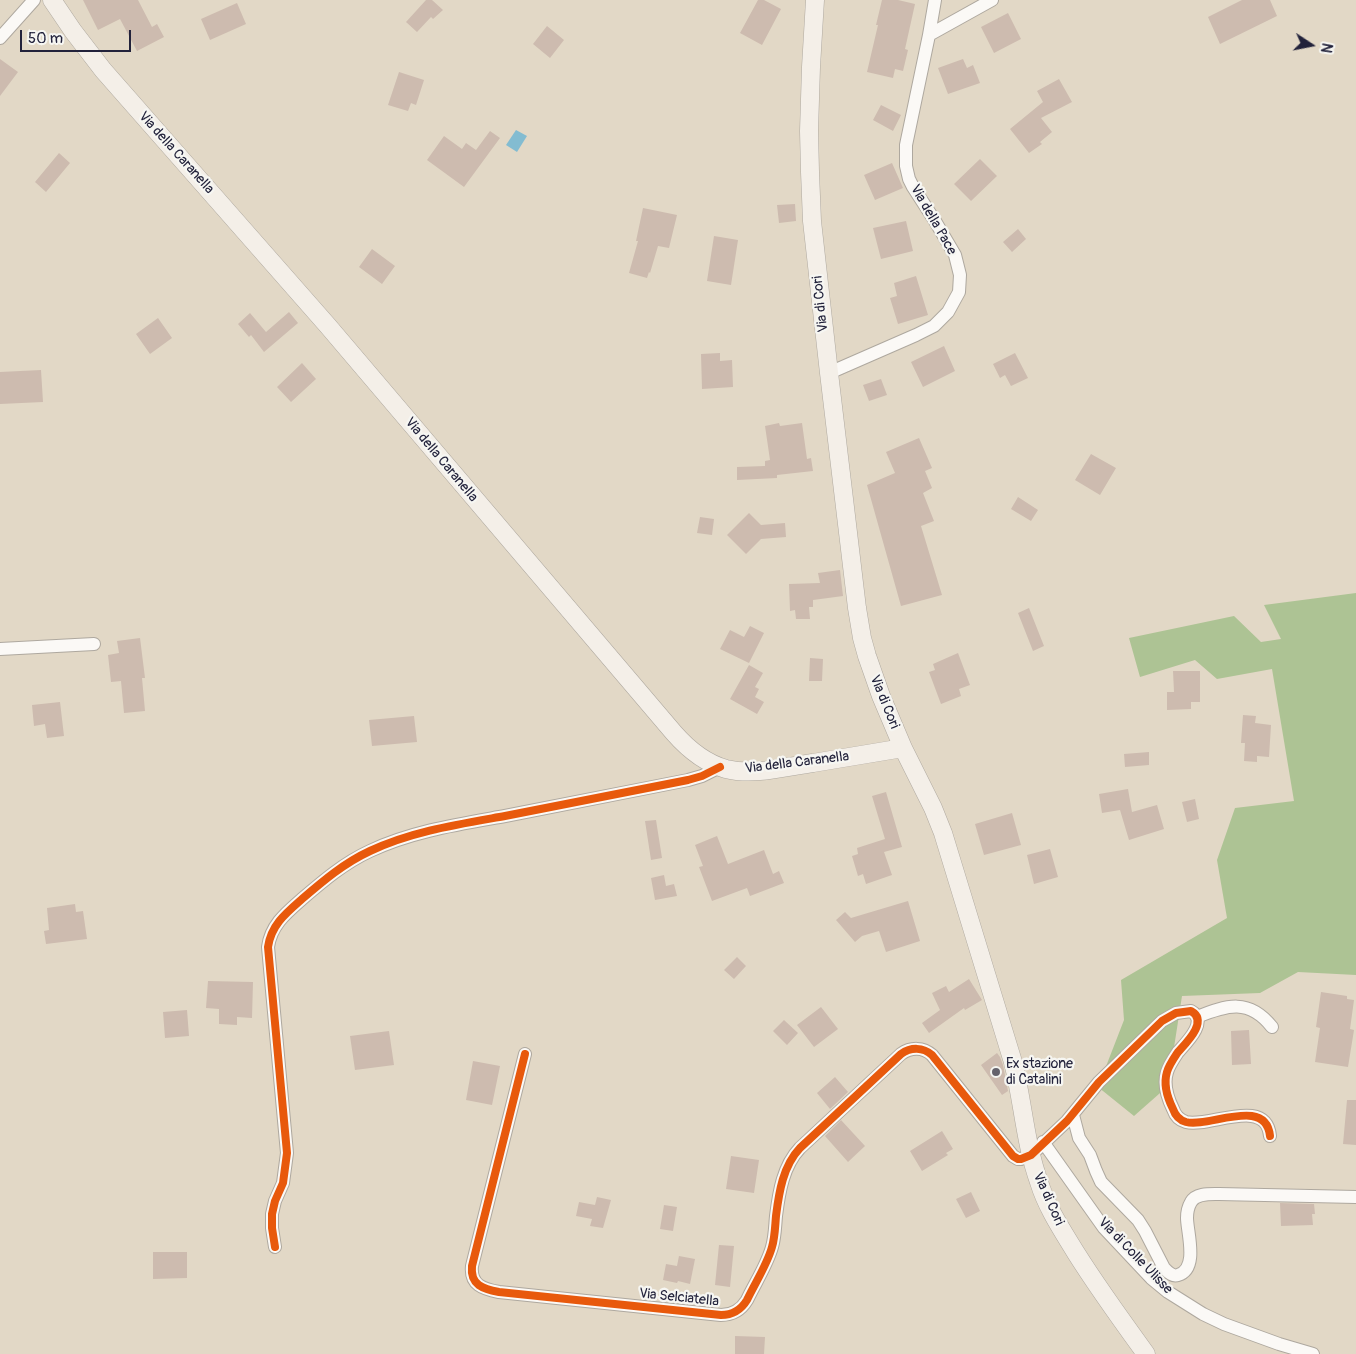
<!DOCTYPE html>
<style>
body{margin:0}
#map{position:relative;width:1356px;height:1354px;overflow:hidden;background:#e2d8c6;font-family:Pangolin,sans-serif}
canvas{display:block}
.north{position:absolute;left:1286px;top:20px;width:50px;height:50px;-webkit-text-stroke:4px #f6f6f2;paint-order:stroke;rotate:101deg;font-size:14px;font-weight:700;line-height:20px;text-align:center;color:#22223b}
.north::after{content:'';display:block;margin:auto;width:18px;height:22px;background:#22223b;clip-path:polygon(50% 0,100% 100%,50% 72%,0 100%)}
.scale{position:absolute;left:20px;top:30px;width:111px;height:22px;box-sizing:border-box;border:2px solid #22223b;border-top:0;padding-left:6px;font-size:15px;line-height:18px;white-space:nowrap;color:#22223b;-webkit-text-stroke:4px #f6f6f2;paint-order:stroke}
</style>
<div id="map">
<canvas width="1356" height="1354"></canvas>
<div class="north">N</div>
<div class="scale">50 m</div>
</div>
<script>
const ctx = document.querySelector('canvas').getContext('2d');
ctx.lineJoin = 'round';
function paint(path, color) {
  ctx.fillStyle = color;
  ctx.fill(path, 'evenodd');
}
function trace(path, color, width, dash) {
  ctx.strokeStyle = color;
  ctx.lineWidth = width;
  ctx.lineCap = dash ? 'butt' : 'round';
  ctx.setLineDash(dash || []);
  ctx.stroke(path);
}
function drawText(font, color, halo, rows, align = 'center') {
  ctx.font = font + ' Pangolin,sans-serif';
  ctx.lineWidth = 4.5;
  ctx.setLineDash([]);
  ctx.textBaseline = 'middle';
  ctx.strokeStyle = halo;
  ctx.fillStyle = color;
  for (const [text, x, y, turn = 0] of rows) {
    ctx.save();
    ctx.translate(x, y);
    ctx.rotate((+turn || 0) * Math.PI / 180);
    ctx.textAlign = isNaN(turn) ? turn : align;
    if (halo) ctx.strokeText(text, 0, 0);
    ctx.fillText(text, 0, 0);
    ctx.restore();
  }
}
const forest = new Path2D(`
 M1356,593V975L1298,972L1260,993L1182,996L1168,1086L1134,1116L1098,1087L1124,1020L1121,980L1227,918L1217,860L1235,808L1294,801L1272,669L1217,679L1195,660L1140,677L1129,638L1234,616L1261,642L1281,639L1264,605Z`);
const water = new Path2D(`
 M516,130L527,136L517,152L506,145Z`);
const building = new Path2D(`
 M83,0H138L152,27L157,24L164,37L137,51L120,19L98,30Z
 M426,0H432L443,10L433,19L431,17L417,32L406,22Z
 M758,0H764L781,9L762,45L740,33Z
 M882,0H898L915,4L905,49L908,50L903,71L895,69L893,78L867,72L878,25H876Z
 M1242,0H1270L1277,16L1220,44L1208,17Z
 M237,3L246,24L210,40L201,19Z
 M1008,13L1021,39L994,53L981,27Z
 M547,26L564,40L550,58L533,44Z
 M0,59L18,72L0,96Z
 M963,59L967,68L973,65L980,83L948,94L938,68Z
 M399,72L424,80L416,105L411,103L408,111L388,105Z
 M1059,79L1072,102L1041,118L1052,132L1040,142L1042,144L1029,153L1010,129L1043,102L1037,91Z
 M881,105L901,115L893,131L873,120Z
 M490,131L500,138L464,187L427,160L444,136L462,149L466,143L476,150Z
 M59,153L70,163L46,192L35,182Z
 M980,159L997,176L971,201L954,184Z
 M892,163L903,188L875,200L864,175Z
 M795,204L796,221L779,223L777,205Z
 M643,208L677,215L669,248L658,246L650,273L649,272L647,278L629,273L638,241H636Z
 M906,221L913,251L881,259L873,228Z
 M1018,229L1026,239L1012,252L1003,242Z
 M714,236L738,240L731,285L707,281Z
 M372,249L395,266L382,284L359,267Z
 M916,276L928,315L898,324L890,298L897,296L894,283Z
 M289,312L298,323L264,352L251,335L249,337L238,324L250,313L266,332Z
 M158,318L172,338L150,354L136,334Z
 M944,346L955,371L923,387L911,362Z
 M720,353V361L732,360L733,387L702,389L701,354Z
 M1015,353L1028,378L1011,386L1005,375L1000,378L993,364Z
 M302,363L316,379L291,402L277,387Z
 M41,370L43,402L0,404V372Z
 M881,379L887,395L869,401L863,385Z
 M779,423L780,426L802,423L807,459L811,458L813,471L777,475V478L737,480V467L765,466V461L770,460L765,426Z
 M919,438L932,468L925,471L932,488L923,493L934,521L921,526L942,595L901,606L867,485L895,473L886,452Z
 M1091,454L1116,468L1100,495L1075,480Z
 M1018,497L1038,510L1031,521L1011,509Z
 M749,513L761,525L785,523L786,537L761,539L746,554L727,535Z
 M700,517L714,519L712,535L697,533Z
 M840,570L843,596L813,600V607H809L810,619H796L795,610L790,611L789,584L820,583L818,573Z
 M1029,608L1044,646L1033,651L1018,613Z
 M750,626L764,633L749,663L720,649L730,630L744,637Z
 M140,638L145,678H142L145,711L124,713L121,681L111,682L108,655L119,653L117,641Z
 M958,653L970,685L959,689L961,696L941,704L929,672L935,670L933,664Z
 M810,658L823,659L822,681H809Z
 M749,665L763,673L755,687L759,689L755,697L764,702L757,714L730,699Z
 M1173,671H1200V702H1191V709L1167,710V692H1174Z
 M60,702L64,736L47,738L45,724L34,726L32,705Z
 M1243,715L1256,716L1255,723L1271,725L1269,757L1257,756V762L1244,761L1245,743H1241Z
 M414,716L417,742L372,746L369,720Z
 M1149,752V765L1125,767L1124,754Z
 M1128,789L1132,812L1157,805L1164,829L1129,840L1120,810L1102,813L1099,794Z
 M886,792L902,847L884,852L892,875L866,884L863,874L858,876L852,856L858,854L857,848L885,839L872,796Z
 M1195,799L1199,819L1187,822L1182,802Z
 M1012,813L1021,845L984,855L975,824Z
 M656,820L662,858L651,860L645,821Z
 M717,836L728,864L764,850L773,874L779,871L784,883L750,896L747,888L712,901L699,867L703,866L695,845Z
 M1050,849L1058,877L1034,884L1027,855Z
 M664,875L666,886L674,884L677,896L655,900L651,878Z
 M908,901L920,941L886,952L879,931L862,936L855,942L836,920L845,912L851,918Z
 M75,904L76,912L83,911L87,939L46,944L44,931L49,930L47,908Z
 M737,957L746,966L734,979L724,970Z
 M969,979L982,1000L965,1010L964,1008L929,1033L922,1023L940,1010L932,993L946,986L949,992Z
 M208,981L253,982L252,1018L237,1017V1025L219,1024V1009L206,1008Z
 M1321,992L1347,996V999L1354,1000L1350,1029L1354,1030L1348,1067L1315,1062L1320,1028L1316,1027Z
 M821,1007L838,1029L814,1047L797,1025Z
 M187,1010L189,1036L165,1038L163,1012Z
 M784,1020L798,1033L787,1045L773,1031Z
 M1249,1030L1251,1064L1232,1065L1231,1031Z
 M389,1031L394,1065L355,1070L350,1036Z
 M997,1053L1000,1057L1003,1065L1008,1091L1002,1095L981,1065Z
 M473,1061L500,1066L492,1105L466,1100Z
 M835,1077L848,1092L830,1109L817,1093Z
 M1347,1100H1356V1145L1343,1144Z
 M841,1120L865,1146L848,1162L825,1136Z
 M942,1131L953,1149L946,1153L948,1155L922,1171L910,1151Z
 M731,1156L759,1160L754,1193L726,1189Z
 M971,1192L980,1211L966,1218L956,1199Z
 M597,1197L611,1200L603,1228L590,1226L592,1219L576,1216L579,1202L595,1205Z
 M1280,1203L1314,1204L1315,1214H1312L1313,1225L1281,1226Z
 M664,1205L677,1207L673,1231L660,1229Z
 M719,1245L734,1246L730,1287L715,1285Z
 M153,1252H187V1278L153,1279Z
 M679,1256L695,1259L690,1284L678,1281L677,1283L663,1280L666,1264L677,1266Z
 M735,1336L765,1337L764,1354H735Z`);
const minor = new Path2D(`
 M929,35L935,0
 M0,38L34,0
 M829,373L916,335L934,326L948,312L959,292L960,275L955,255L935,221L913,187L909,179L906,166V145L929,35L992,0
 M0,649L94,644
 M1197,1017C1227,1005 1249,998 1272,1027
 M525,1054L472,1266C470,1285 483,1289 499,1292L721,1315C733,1315 741,1310 747,1300C755,1283 767,1265 772,1247C775,1237 775,1227 776,1216C779,1192 783,1166 800,1148L901,1054C911,1047 923,1047 932,1055L1013,1156L1018,1159H1021L1031,1155L1067,1121L1099,1082L1162,1021L1176,1013L1191,1011C1209,1021 1186,1043 1178,1052C1174,1058 1169,1065 1167,1072C1163,1085 1167,1097 1173,1109C1175,1115 1179,1120 1186,1122C1209,1128 1266,1096 1270,1136
 M1073,1115L1079,1138L1090,1155L1096,1171L1101,1182L1138,1220L1145,1231L1164,1268C1168,1272 1172,1277 1178,1275C1199,1269 1187,1232 1187,1218C1187,1213 1188,1207 1191,1202C1196,1193 1210,1194 1219,1194L1356,1197
 M1043,1142L1104,1228L1151,1278L1168,1292L1203,1314L1224,1324L1279,1344L1313,1354
 M275,1247L272,1228V1214L275,1201L283,1183L287,1153L268,947C271,925 286,913 302,899C323,881 344,863 370,851C412,831 460,824 505,816C566,804 627,792 688,780L702,776L720,767`);
const secondary = new Path2D(`
 M52,0L73,31L103,70L328,326L674,733C688,749 705,763 726,769C754,776 785,767 813,763C843,758 873,753 903,748
 M815,0L811,67L809,131L810,172L812,221L829,373L857,608L862,638L867,656L881,696L903,748L933,808L943,833L1013,1062C1023,1102 1025,1143 1039,1182C1047,1208 1062,1230 1076,1253C1098,1288 1122,1321 1146,1354`);
const cycleway = new Path2D(`
 M525,1054L472,1266C470,1285 483,1289 499,1292L721,1315C733,1315 741,1310 747,1300C755,1283 767,1265 772,1247C775,1237 775,1227 776,1216C779,1192 783,1166 800,1148L901,1054C911,1047 923,1047 932,1055L1013,1156L1018,1159H1021L1031,1155L1067,1121L1099,1082L1162,1021L1176,1013L1191,1011C1209,1021 1186,1043 1178,1052C1174,1058 1169,1065 1167,1072C1163,1085 1167,1097 1173,1109C1175,1115 1179,1120 1186,1122C1209,1128 1266,1096 1270,1136
 M275,1247L272,1228V1214L275,1201L283,1183L287,1153L268,947C271,925 286,913 302,899C323,881 344,863 370,851C412,831 460,824 505,816C566,804 627,792 688,780L702,776L720,767`);
const markers = [
 [996,1072,5,"#65626c"]
];
const streetNames = [
 ["Via della Caranella",176,153,48],
 ["Via della Pace",933,220,60],
 ["Via di Cori",821,304,-96],
 ["Via della Caranella",441,460,50],
 ["Via di Cori",884,702,68],
 ["Via della Caranella",797,763,-7],
 ["Via di Cori",1048,1199,66],
 ["Via di Colle Ulisse",1135,1256,46],
 ["Via Selciatella",679,1298,6]
];
const poiNames = [
 ["Ex stazione",1006,1064],
 ["di Catalini",1006,1080]
];
paint(forest, '#adc394');
paint(water, '#83bcd1');
paint(building, '#cdbbaf');
trace(minor, '#aea89f', 14);
trace(secondary, '#aea89f', 19);
trace(minor, '#fbf9f6', 12);
trace(secondary, '#f4efe8', 18);
trace(cycleway, '#e8590c', 8);
for (const [x, y, r, color] of markers) {
  const dot = new Path2D();
  dot.arc(x, y, r, 0, 2 * Math.PI);
  ctx.fillStyle = color;
  ctx.fill(dot);
  trace(dot, '#f6f6f2', 2);
}
drawText('14px', '#22223b', '#f6f6f2', streetNames);
drawText('14px', '#22223b', '#f6f6f2', poiNames, 'left');
</script>
